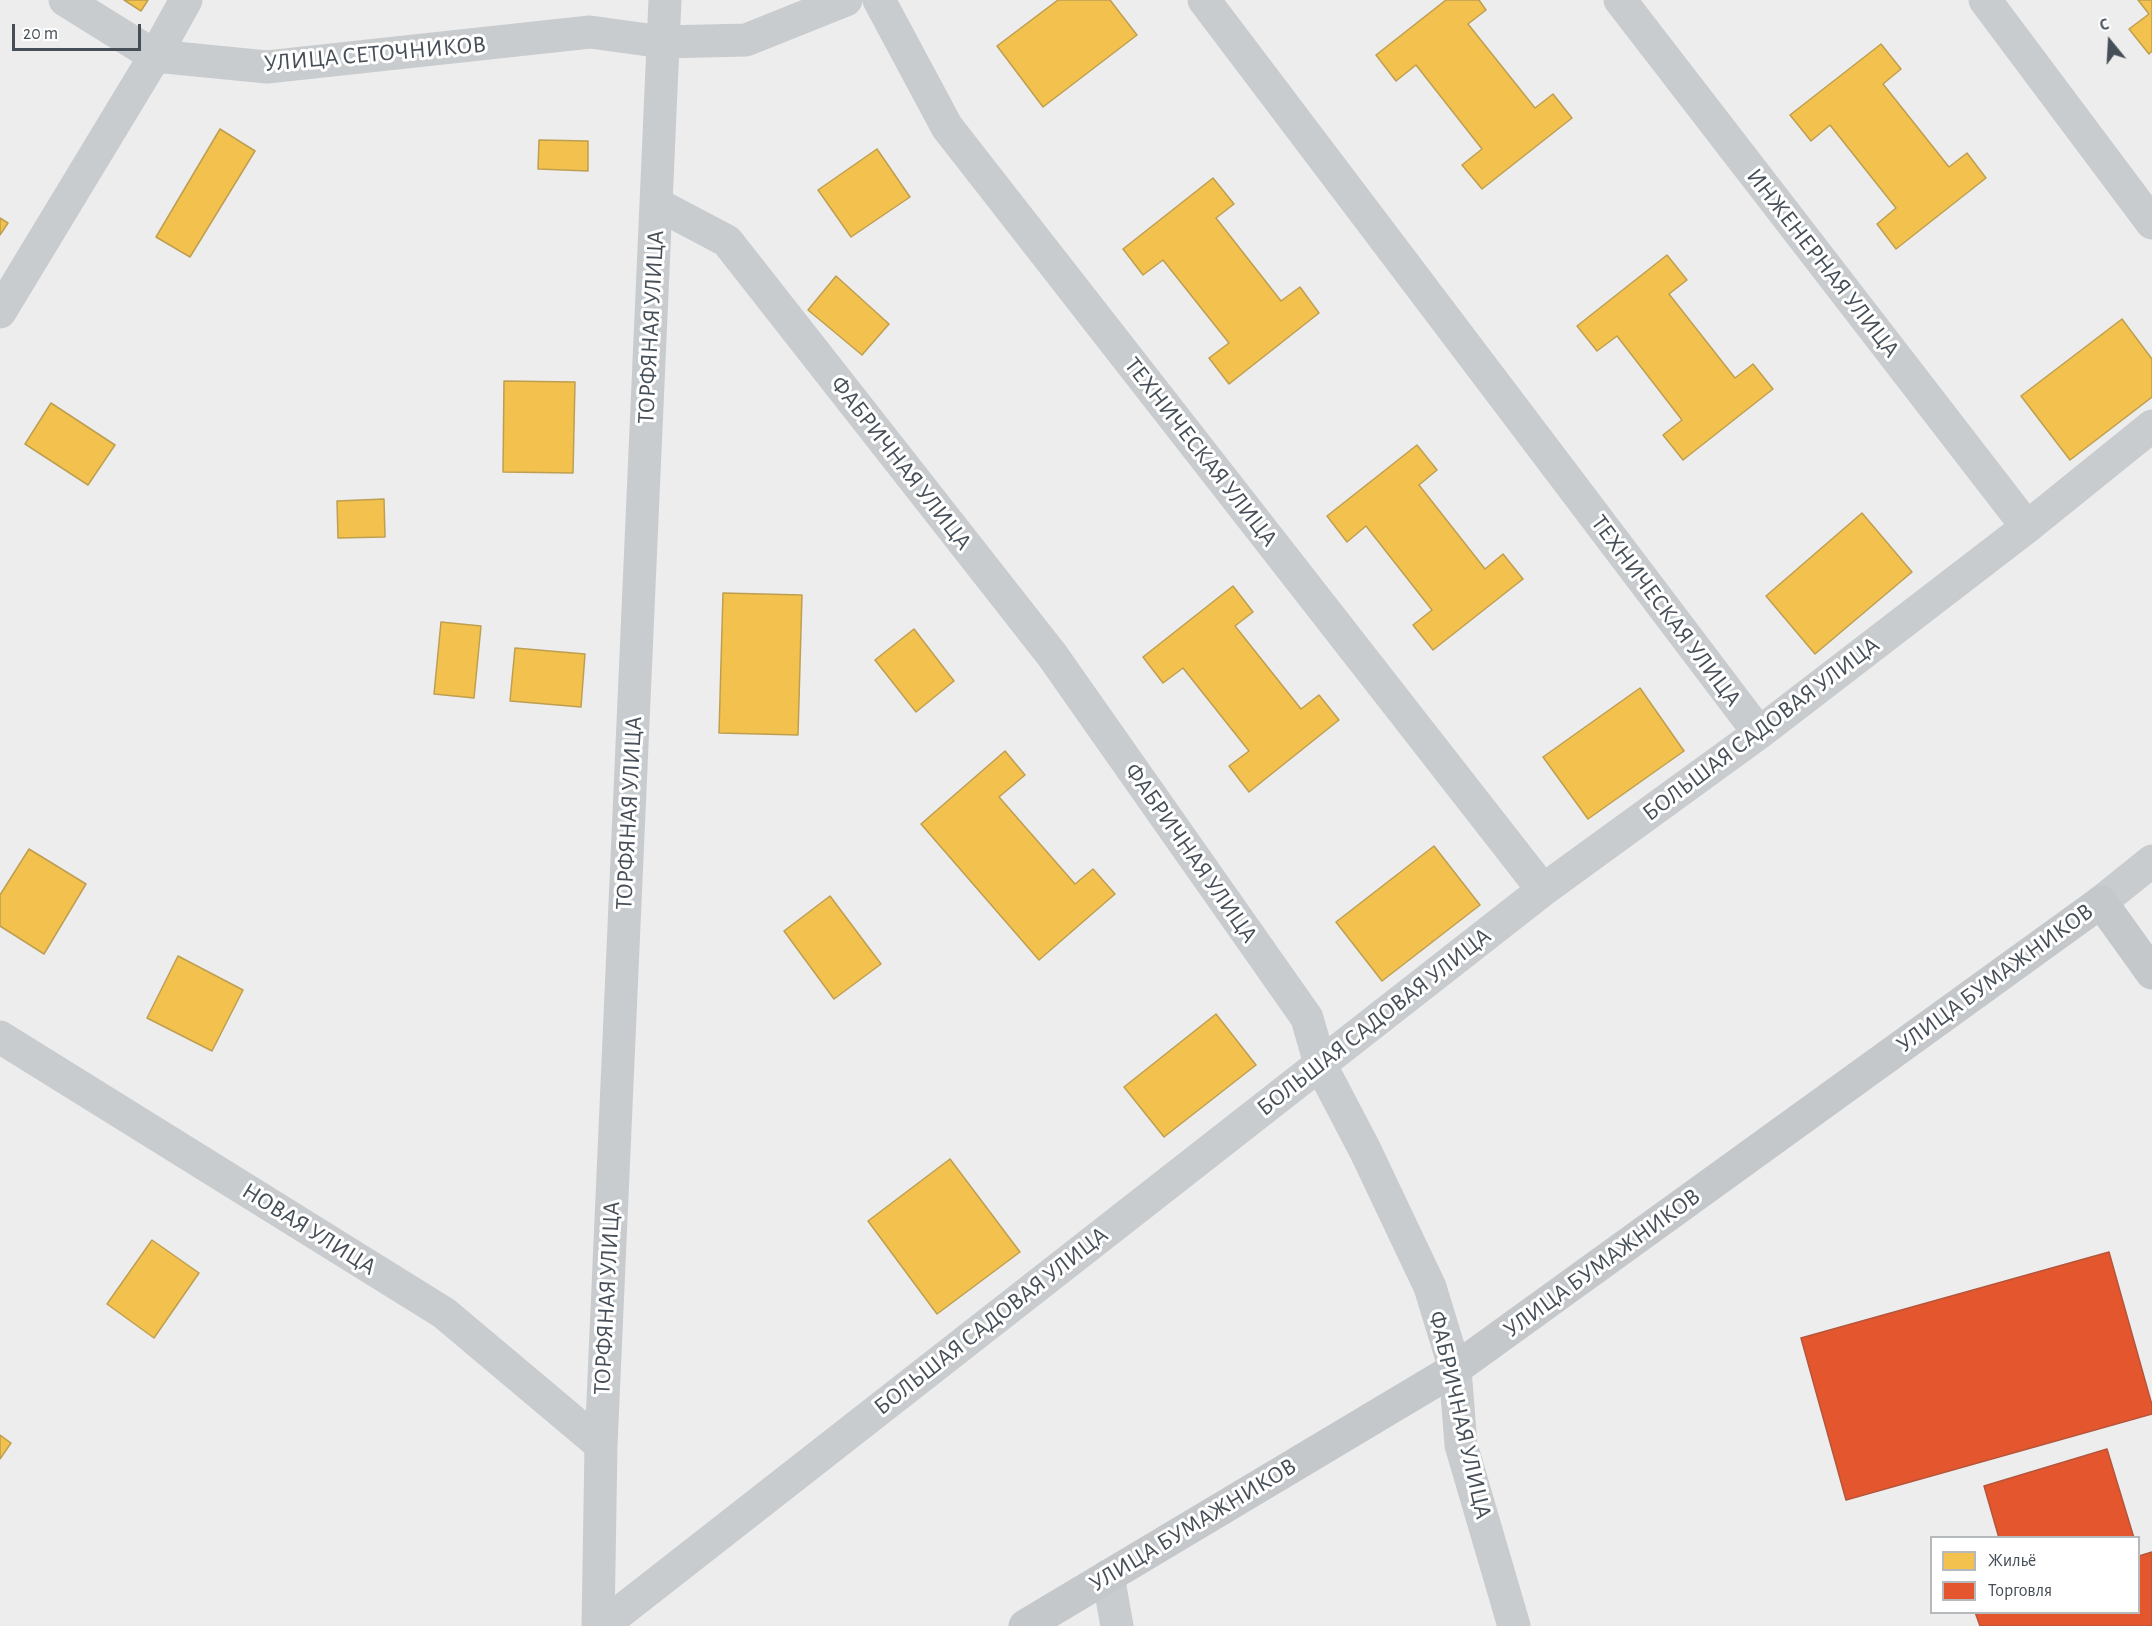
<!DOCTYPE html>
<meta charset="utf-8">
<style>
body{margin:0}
#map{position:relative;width:2152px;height:1626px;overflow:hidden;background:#eeeded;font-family:"Alegreya Sans",sans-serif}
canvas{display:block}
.legend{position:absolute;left:1930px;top:1536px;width:210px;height:78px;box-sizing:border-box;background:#fff;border:2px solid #b5b9bc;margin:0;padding:8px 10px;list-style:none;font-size:18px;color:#464f58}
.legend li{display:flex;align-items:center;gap:12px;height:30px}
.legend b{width:30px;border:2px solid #b5b9bc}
.north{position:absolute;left:2080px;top:12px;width:60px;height:60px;-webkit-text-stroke:4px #fff;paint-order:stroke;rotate:342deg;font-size:16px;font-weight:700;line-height:24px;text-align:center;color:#464f58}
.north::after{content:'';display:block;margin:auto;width:21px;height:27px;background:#464f58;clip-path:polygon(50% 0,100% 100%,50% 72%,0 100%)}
.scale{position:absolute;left:12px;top:24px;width:129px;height:27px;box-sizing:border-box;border:3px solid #464f58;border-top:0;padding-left:8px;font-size:18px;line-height:21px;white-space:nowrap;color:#464f58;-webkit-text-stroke:4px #fff;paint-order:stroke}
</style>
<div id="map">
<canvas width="2152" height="1626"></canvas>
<ul class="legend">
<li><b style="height:16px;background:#f2c14e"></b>Жильё</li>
<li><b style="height:16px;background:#e4572e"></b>Торговля</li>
</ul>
<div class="north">С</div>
<div class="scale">20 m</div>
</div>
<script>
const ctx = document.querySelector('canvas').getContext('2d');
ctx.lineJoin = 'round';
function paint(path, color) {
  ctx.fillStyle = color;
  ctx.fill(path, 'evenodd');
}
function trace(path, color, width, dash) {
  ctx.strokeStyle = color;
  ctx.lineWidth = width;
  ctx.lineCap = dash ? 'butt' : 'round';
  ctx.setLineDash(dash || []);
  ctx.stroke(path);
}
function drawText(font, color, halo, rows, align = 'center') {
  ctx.font = font + ' "Alegreya Sans",sans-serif';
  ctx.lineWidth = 6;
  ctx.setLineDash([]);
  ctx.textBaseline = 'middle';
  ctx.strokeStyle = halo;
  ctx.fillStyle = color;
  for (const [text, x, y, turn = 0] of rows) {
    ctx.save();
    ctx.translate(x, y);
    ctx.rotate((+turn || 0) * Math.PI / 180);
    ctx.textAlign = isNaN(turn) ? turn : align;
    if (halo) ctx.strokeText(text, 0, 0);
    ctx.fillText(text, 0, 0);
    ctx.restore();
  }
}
const homes = new Path2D(`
 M124,0H148L141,11Z
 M1058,0H1110L1137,35L1043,107L997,46Z
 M1446,0H1479L1486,10L1468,24L1535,108L1553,94L1572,118L1482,189L1462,165L1482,149L1416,65L1396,81L1376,55Z
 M2138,0H2152V51L2149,54L2129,29L2149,14Z
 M1881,44L1901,69L1883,84L1949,167L1967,153L1986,178L1896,249L1877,224L1896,208L1830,125L1811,141L1790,115Z
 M220,129L255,151L190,257L156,237Z
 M539,140L588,141V171L538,169Z
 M877,149L910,197L851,237L818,190Z
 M1213,178L1234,204L1216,218L1281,301L1300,287L1319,313L1229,384L1209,358L1229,343L1163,260L1143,275L1123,249Z
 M0,218L8,223L0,235Z
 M1667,255L1687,280L1669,294L1735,378L1753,364L1773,389L1683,460L1663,435L1682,420L1617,336L1597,351L1577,326Z
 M836,276L889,324L862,355L808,310Z
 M2122,319L2152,359V397L2070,460L2021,396Z
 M504,381L575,382L573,473L503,472Z
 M51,403L115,445L88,485L25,444Z
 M1417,445L1437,470L1419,485L1485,569L1503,554L1523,579L1433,650L1413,625L1432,610L1366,526L1347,542L1327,516Z
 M384,499L385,537L338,538L337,501Z
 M1862,513L1912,572L1815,654L1766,596Z
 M1233,586L1253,612L1235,626L1301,709L1319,695L1339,720L1249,792L1229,766L1249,751L1183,668L1163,683L1143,657Z
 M723,593L802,595L798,735L719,733Z
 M441,622L481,626L474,698L434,694Z
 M914,629L954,681L916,712L875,660Z
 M515,648L585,654L581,707L510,701Z
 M1640,688L1684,751L1588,819L1543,757Z
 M1005,751L1025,775L999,797L1075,884L1093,869L1115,894L1039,960L921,824Z
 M1434,846L1480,905L1382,981L1336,922Z
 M29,849L86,884L44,954L0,926V895Z
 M830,896L881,964L834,999L784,931Z
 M178,956L243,990L212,1051L147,1018Z
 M1216,1014L1256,1065L1164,1137L1124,1087Z
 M950,1159L1020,1252L937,1314L868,1221Z
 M152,1240L199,1273L154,1338L107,1304Z
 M0,1435L11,1443L0,1459Z`);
const shops = new Path2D(`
 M2109,1252L2152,1405V1414L1846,1500L1801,1338Z
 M2107,1449L2134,1538H1999L1984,1486Z
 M2152,1552V1626H1980L1975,1612H2138V1553L2139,1556Z`);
const minor = new Path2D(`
 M65,0L155,56L267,67L590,32L663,42L746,40L846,0
 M879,0L947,127L1543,890
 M1204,0L1759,733
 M1620,0L2027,527
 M1985,0L2152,223
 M657,204L727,241L1052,655L1307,1018L1320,1064L1365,1150L1430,1287L1455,1369L1461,1445L1514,1626
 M0,312L155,56L186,0
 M2101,902L2152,861
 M0,1037L444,1313L601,1445
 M1108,1576L1117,1626
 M598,1626L601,1445L665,0
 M602,1626L1543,890L1759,733L2027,527L2152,426`);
const major = new Path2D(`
 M1025,1626L1455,1369L2101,902L2152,973`);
const streetNames = [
 ["УЛИЦА СЕТОЧНИКОВ",375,54,-5],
 ["ИНЖЕНЕРНАЯ УЛИЦА",1823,263,52],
 ["ТОРФЯНАЯ УЛИЦА",651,327,-87],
 ["ТЕХНИЧЕСКАЯ УЛИЦА",1201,452,52],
 ["ФАБРИЧНАЯ УЛИЦА",901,463,52],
 ["ТЕХНИЧЕСКАЯ УЛИЦА",1666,611,53],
 ["БОЛЬШАЯ САДОВАЯ УЛИЦА",1761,729,-37],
 ["ТОРФЯНАЯ УЛИЦА",629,813,-87],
 ["ФАБРИЧНАЯ УЛИЦА",1191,853,55],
 ["УЛИЦА БУМАЖНИКОВ",1995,978,-36],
 ["БОЛЬШАЯ САДОВАЯ УЛИЦА",1374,1022,-38],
 ["НОВАЯ УЛИЦА",309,1229,32],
 ["УЛИЦА БУМАЖНИКОВ",1602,1263,-36],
 ["ТОРФЯНАЯ УЛИЦА",607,1298,-87],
 ["БОЛЬШАЯ САДОВАЯ УЛИЦА",991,1321,-38],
 ["ФАБРИЧНАЯ УЛИЦА",1460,1415,77],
 ["УЛИЦА БУМАЖНИКОВ",1193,1525,-31]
];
paint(homes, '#f2c14e');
trace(homes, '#be9f51', 1.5);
paint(shops, '#e4572e');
trace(shops, '#b5553b', 1.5);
trace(minor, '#c9ccce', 33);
trace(major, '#c5c8cb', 33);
drawText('24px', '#464f58', '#fff', streetNames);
</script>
